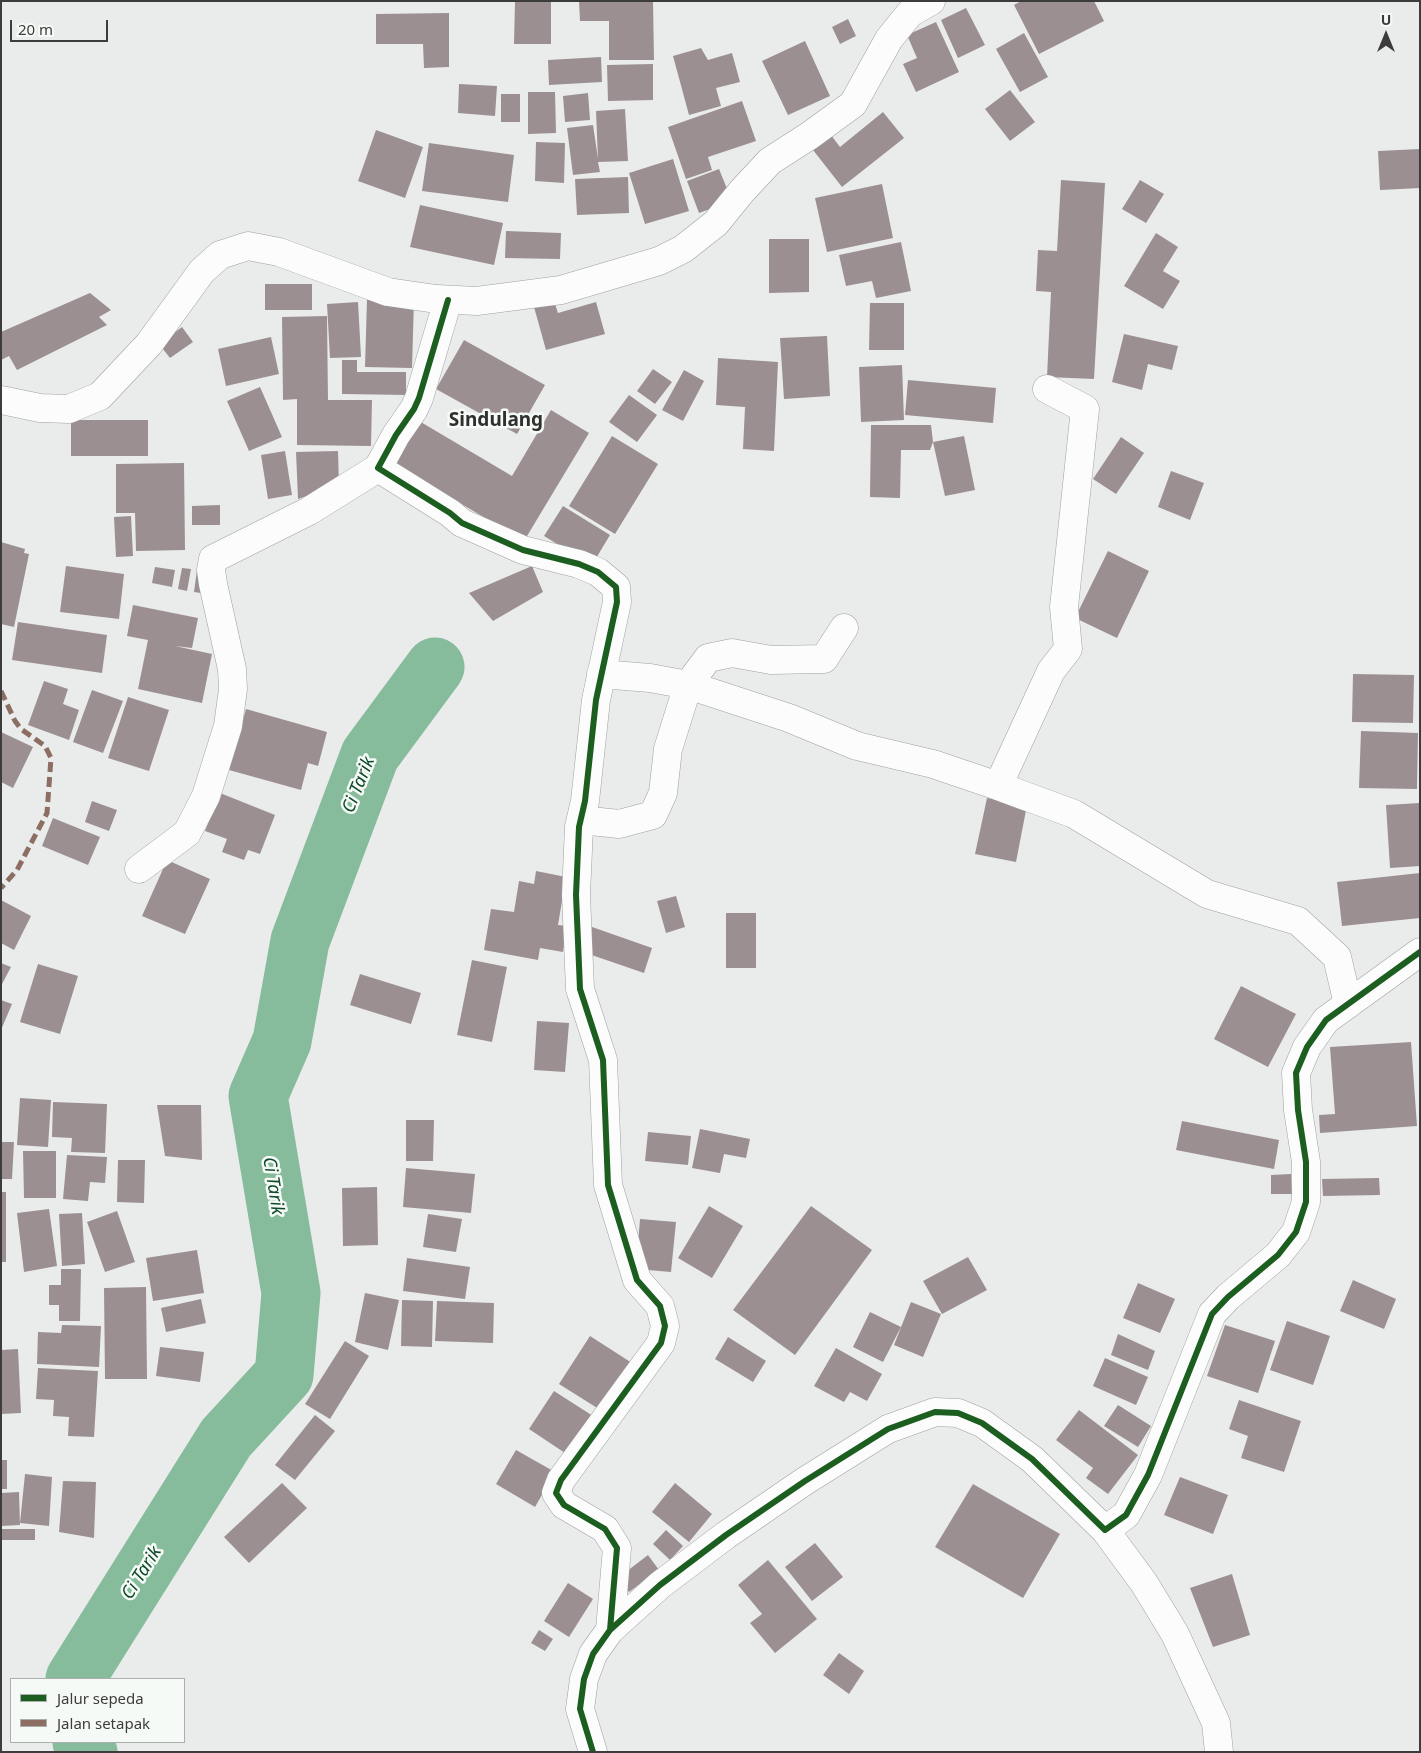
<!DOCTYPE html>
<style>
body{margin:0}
#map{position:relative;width:1421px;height:1753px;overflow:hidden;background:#eaeceb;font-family:"Noto Sans",sans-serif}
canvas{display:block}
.frame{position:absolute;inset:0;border:2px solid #3b3c3b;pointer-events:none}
.legend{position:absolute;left:10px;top:1678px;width:175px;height:65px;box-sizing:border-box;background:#f6faf7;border:1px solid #abaeac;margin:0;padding:6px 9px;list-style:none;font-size:15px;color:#3b3c3b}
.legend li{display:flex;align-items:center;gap:10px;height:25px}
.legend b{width:25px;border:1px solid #abaeac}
.north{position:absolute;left:1361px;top:10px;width:50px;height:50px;-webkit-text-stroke:4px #f6faf7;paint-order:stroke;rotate:0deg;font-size:14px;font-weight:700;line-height:20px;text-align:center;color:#3b3c3b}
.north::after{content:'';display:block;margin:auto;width:18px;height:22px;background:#3b3c3b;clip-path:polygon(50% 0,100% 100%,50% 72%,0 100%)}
.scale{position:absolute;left:10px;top:20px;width:98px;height:22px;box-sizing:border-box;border:2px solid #3b3c3b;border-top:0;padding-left:6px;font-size:15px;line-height:18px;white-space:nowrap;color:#3b3c3b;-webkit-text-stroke:4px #f6faf7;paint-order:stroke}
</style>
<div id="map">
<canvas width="1421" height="1753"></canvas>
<div class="frame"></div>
<ul class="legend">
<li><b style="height:6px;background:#1b5e20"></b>Jalur sepeda</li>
<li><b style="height:6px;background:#8d6e63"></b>Jalan setapak</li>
</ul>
<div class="north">U</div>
<div class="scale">20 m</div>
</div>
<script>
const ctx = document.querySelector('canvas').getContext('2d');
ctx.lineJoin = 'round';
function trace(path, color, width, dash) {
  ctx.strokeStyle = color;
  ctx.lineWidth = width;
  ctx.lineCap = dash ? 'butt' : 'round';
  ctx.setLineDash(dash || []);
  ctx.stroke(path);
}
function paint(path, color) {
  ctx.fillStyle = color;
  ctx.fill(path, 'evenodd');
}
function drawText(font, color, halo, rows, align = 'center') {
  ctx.font = font + ' "Noto Sans",sans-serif';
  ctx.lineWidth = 5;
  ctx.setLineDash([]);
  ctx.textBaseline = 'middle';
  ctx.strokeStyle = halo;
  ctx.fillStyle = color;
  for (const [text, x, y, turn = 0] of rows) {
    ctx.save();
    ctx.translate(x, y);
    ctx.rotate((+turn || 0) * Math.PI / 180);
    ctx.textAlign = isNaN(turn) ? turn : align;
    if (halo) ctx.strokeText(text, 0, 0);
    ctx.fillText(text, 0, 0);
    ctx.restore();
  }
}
const river = new Path2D(`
 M75,1679L226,1438L284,1375L291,1293L258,1096L282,1041L300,941L370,755L435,667
 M82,1742L88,1752`);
const building = new Path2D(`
 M515,1H551V44H514Z
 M579,1H653L654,60H609V21H580Z
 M1021,1H1094L1104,21L1039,54L1014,5Z
 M966,8L985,45L958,58L941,20Z
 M449,13V67L424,68L423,44H376V14Z
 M848,19L856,36L840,44L832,27Z
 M936,22L959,72L916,92L903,64L917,58L907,35Z
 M1024,33L1048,77L1020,92L996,49Z
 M805,41L830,96L788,115L762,61Z
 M701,48L708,60L732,53L740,82L716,88L721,106L689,115L673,56Z
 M601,57L602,82L549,85L548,60Z
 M653,64V100L608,101L607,65Z
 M459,84L497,86L495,116L458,113Z
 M1010,90L1035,122L1010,141L985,109Z
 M528,92H555L556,133L528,134Z
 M588,93L590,120L565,122L563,96Z
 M501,94H520V122H501Z
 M742,101L756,141L708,157L712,170L686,179L668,127Z
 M625,109L628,161L598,162L600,172L573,175L567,128L593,125L598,159L596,111Z
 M883,112L904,138L842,187L813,150L831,135L840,147Z
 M376,130L423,147L405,198L358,181Z
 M536,142L565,143L564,183L535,181Z
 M429,143L514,155L508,202L422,191Z
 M1420,149V188L1380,190L1378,151Z
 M673,159L689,211L645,224L629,173Z
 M719,169L732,201L699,213L687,181Z
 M628,177L629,213L577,215L575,179Z
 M1061,180L1105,183L1094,379L1047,377L1051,292L1036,291L1038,250L1057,251Z
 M1140,180L1164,194L1146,223L1122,209Z
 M882,184L893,238L827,252L815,198Z
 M420,205L503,223L494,265L410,247Z
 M506,231L561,233L560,259L505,258Z
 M1156,233L1178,247L1163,271L1180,281L1163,309L1124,286Z
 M769,239H809V292L769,293Z
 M901,242L911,291L876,298L872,281L846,286L839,255Z
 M265,284H312V310H265Z
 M90,293L111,310L99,317L107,325L17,370L9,356L1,360V332Z
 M367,299L414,300L412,368L365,367Z
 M554,301L558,313L596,302L605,334L546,350L534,307Z
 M358,302L361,357L330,358L327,304Z
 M870,303H904V350H869Z
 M327,316L328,400H372L371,446L297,445V399L283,400L282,317Z
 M182,327L193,342L170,358L159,344Z
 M1124,334L1178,346L1172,370L1148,364L1142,390L1112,382Z
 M827,336L830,396L784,399L780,338Z
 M271,337L279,374L226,386L218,349Z
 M464,340L545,385L517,434L436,389Z
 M718,358L778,362L774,451L743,449L745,407L716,405Z
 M342,360H357V372H406V395L342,394Z
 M902,365L904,420L861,422L859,367Z
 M653,369L672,382L655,404L637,391Z
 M684,370L704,381L683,421L662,410Z
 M908,380L996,388L993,423L905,415Z
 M260,387L282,437L249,451L227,401Z
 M629,395L657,415L637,442L609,422Z
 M551,410L589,433L524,541L389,461L414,418L512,476Z
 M71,420H148V456H71Z
 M871,425H931L933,442L930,450H901L900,498L870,497Z
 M612,436L658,464L615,534L569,506Z
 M964,436L975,490L945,496L933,442Z
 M1121,437L1144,453L1116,494L1093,479Z
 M285,451L292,495L268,499L261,455Z
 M338,451L339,485L298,499L296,452Z
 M184,463L185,550L136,551L135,513H116V464Z
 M1171,471L1204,483L1190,520L1158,507Z
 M220,505V525H192V506Z
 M563,506L610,535L592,565L544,536Z
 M131,516L133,556L116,557L114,517Z
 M1,542L25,549L24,553L29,554L14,627L1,624Z
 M1108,551L1149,571L1117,638L1075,618Z
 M66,566L124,574L119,619L60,612Z
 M532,566L543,592L493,621L469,593Z
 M155,567L175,570L172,587L152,583Z
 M182,568L191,569L187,591L178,589Z
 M197,570L210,572L207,594L194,592Z
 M133,605L198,618L192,648L175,646L212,654L202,703L138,689L148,640L127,636Z
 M18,622L107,635L102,673L12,660Z
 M1353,674L1414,675L1413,723L1352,722Z
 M44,681L68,689L63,704L79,710L69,740L28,725Z
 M92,690L123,701L103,753L73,742Z
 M128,697L169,710L149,771L108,758Z
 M246,709L327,732L318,766L308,763L301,790L229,770Z
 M1361,731L1418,733L1417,789L1359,788Z
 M1,732L33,747L13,788L1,782Z
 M220,793L275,815L260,854L248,850L244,860L222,852L227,839L205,831Z
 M987,798L1027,805L1016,862L975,854Z
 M92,801L117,810L109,831L85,822Z
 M1420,803V866L1390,868L1386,805Z
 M53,818L100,837L88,865L42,846Z
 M167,860L210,879L185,934L142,916Z
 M536,871L566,877L558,925L567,926L563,952L540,948L538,960L484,950L491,909L514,912L519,881L534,884Z
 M1420,873V918L1342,926L1337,882Z
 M676,896L685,927L666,933L657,901Z
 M1,900L31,916L14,950L1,943Z
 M726,913H756V968H726Z
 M592,927L652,948L644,973L583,952Z
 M472,960L507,967L492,1042L457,1035Z
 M1,963L11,967L1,986Z
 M38,964L78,976L60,1034L20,1022Z
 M360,974L421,993L411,1024L350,1005Z
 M1241,986L1296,1014L1268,1067L1214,1039Z
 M1,1000L12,1004L1,1030Z
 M537,1021L569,1023L565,1072L534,1070Z
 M1411,1042L1417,1126L1320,1133L1319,1115L1335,1114L1330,1047Z
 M20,1098L51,1100L48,1147L17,1145Z
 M53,1102L107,1104L105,1153L71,1152L72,1138L52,1137Z
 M157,1105H201L202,1160L165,1156Z
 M406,1120H434L433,1161H406Z
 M1182,1121L1279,1140L1274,1169L1176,1150Z
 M700,1129L750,1139L746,1158L724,1154L720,1173L692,1168Z
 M648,1132L691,1136L688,1165L645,1161Z
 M1,1142H14L12,1179H1Z
 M23,1151H56V1198H24Z
 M67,1155L107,1157L105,1183L90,1182L88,1201L63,1199Z
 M118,1160H145L144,1203L117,1202Z
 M406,1168L475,1174L471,1213L403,1207Z
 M1291,1174L1292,1194H1271V1175Z
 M1379,1178L1380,1195L1323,1196L1322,1179Z
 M377,1187L378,1245L343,1246L342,1188Z
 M1,1192H6V1262H1Z
 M709,1206L743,1226L712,1278L678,1258Z
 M811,1206L872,1250L795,1355L733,1310Z
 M49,1209L57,1266L24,1272L17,1213Z
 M117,1211L135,1262L105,1272L87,1222Z
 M82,1213L85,1264L62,1266L59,1214Z
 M428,1214L462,1219L456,1252L423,1247Z
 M640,1219L676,1222L671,1272L636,1269Z
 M197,1250L204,1293L153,1301L146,1258Z
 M968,1257L987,1290L942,1314L923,1281Z
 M407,1258L470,1267L465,1299L403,1291Z
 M61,1269H81L80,1321H59V1305H49V1285H61Z
 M1353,1280L1396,1299L1384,1329L1340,1311Z
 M1138,1283L1175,1299L1160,1333L1123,1318Z
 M146,1287L147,1379H105L104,1288Z
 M365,1293L399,1300L388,1350L355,1342Z
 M201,1299L206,1323L166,1332L161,1308Z
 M402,1300L433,1301L432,1347L401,1346Z
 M437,1301L494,1303L493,1343L435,1341Z
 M911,1302L941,1314L923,1357L894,1345Z
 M870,1312L901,1327L883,1362L853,1347Z
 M1287,1321L1330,1336L1313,1385L1270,1370Z
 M62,1325L101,1326L99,1367L37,1364L38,1332L61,1333Z
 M1225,1325L1275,1341L1258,1393L1207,1376Z
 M1118,1334L1155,1351L1148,1370L1111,1355Z
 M590,1336L632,1363L602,1411L559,1384Z
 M728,1337L766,1361L753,1382L715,1359Z
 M345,1341L369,1356L330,1419L305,1404Z
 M160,1347L204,1352L200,1382L156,1376Z
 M836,1348L882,1374L867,1401L850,1392L844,1402L814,1386Z
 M18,1349L21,1413L1,1414V1350Z
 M1105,1358L1148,1377L1136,1405L1093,1386Z
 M38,1368L98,1371L94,1437L68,1436L69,1417L53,1416L54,1400L36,1399Z
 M554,1391L593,1416L568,1455L529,1429Z
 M1239,1400L1301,1421L1284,1472L1241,1458L1248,1436L1229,1429Z
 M1118,1405L1151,1426L1138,1447L1104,1426Z
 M1079,1410L1138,1455L1108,1494L1086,1478L1093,1468L1056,1440Z
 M315,1415L335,1431L295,1480L275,1465Z
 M516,1450L555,1472L535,1507L496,1484Z
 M1,1460H7V1489H1Z
 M25,1474L52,1477L49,1526L20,1523Z
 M1180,1477L1228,1495L1213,1534L1164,1515Z
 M63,1481L96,1482L94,1538L59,1532Z
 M282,1483L307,1508L249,1563L224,1537Z
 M675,1483L712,1514L689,1542L652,1512Z
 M973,1484L1060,1534L1023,1598L935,1547Z
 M19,1492L20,1525L1,1526V1493Z
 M1,1529H35V1540H1Z
 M666,1530L683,1546L670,1560L653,1544Z
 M815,1543L843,1577L812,1601L785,1567Z
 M648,1555L659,1570L629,1592L618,1578Z
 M768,1560L817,1619L775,1653L750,1623L762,1614L738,1585Z
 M1232,1574L1250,1635L1213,1647L1190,1588Z
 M568,1583L593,1599L569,1637L544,1621Z
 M539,1630L553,1639L545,1651L531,1643Z
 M839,1653L864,1671L849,1694L823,1675Z`);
const minor = new Path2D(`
 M448,300L419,398L414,409L396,435L378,468L450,513L462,523L523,550L579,564L598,572L616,587L617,602L596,700L585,801L579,827L576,895L580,989L603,1060L608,1185L637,1280L660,1306L665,1326L661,1343L561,1480L556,1493L564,1505L605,1529L617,1548L610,1630
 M1047,389L1085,409L1064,607L1068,649L1051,671L998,786L1074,814L1207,894L1298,921L1337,957L1348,1004
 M1,400L40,408L69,409L100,396L149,344L202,271L220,255L248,246L279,252L388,292L436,299L477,301L561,290L659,261L683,249L716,223L742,191L770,161L809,136L853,104L889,39L910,13L931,1
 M601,674L650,678L688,685L789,718L857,746L933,764L998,786
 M581,820L619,824L653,815L663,793L668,749L688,685L708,658L732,653L771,660L824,659L844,628
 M139,869L187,833L206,796L228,726L233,689L232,669L213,584L211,570L213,559L309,511L378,468`);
const tertiary = new Path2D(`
 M1105,1530L1144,1583L1175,1634L1216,1723L1219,1752
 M593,1752L580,1709L584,1679L593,1654L610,1630L660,1585L726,1535L805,1481L888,1429L935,1412L958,1413L982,1423L1032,1459L1105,1530L1126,1515L1148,1475L1212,1314L1228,1297L1278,1255L1296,1232L1306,1202V1162L1298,1110L1296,1073L1307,1047L1326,1020L1420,952`);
const quiet = new Path2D(`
 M1,691L15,721L21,729L45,746L51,758L47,813L17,870L1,888`);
const cycleway = new Path2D(`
 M448,300L419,398L414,409L396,435L378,468L450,513L462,523L523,550L579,564L598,572L616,587L617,602L596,700L585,801L579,827L576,895L580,989L603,1060L608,1185L637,1280L660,1306L665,1326L661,1343L561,1480L556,1493L564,1505L605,1529L617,1548L610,1630
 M593,1752L580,1709L584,1679L593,1654L610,1630L660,1585L726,1535L805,1481L888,1429L935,1412L958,1413L982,1423L1032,1459L1105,1530L1126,1515L1148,1475L1212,1314L1228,1297L1278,1255L1296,1232L1306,1202V1162L1298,1110L1296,1073L1307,1047L1326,1020L1420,952`);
const waterNames = [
 ["Ci Tarik",359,785,-68],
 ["Ci Tarik",273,1186,81],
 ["Ci Tarik",142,1573,-58]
];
const quarterNames = [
 ["Sindulang",496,421]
];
trace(river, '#86bb9b', 59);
paint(building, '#9b8f92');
trace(minor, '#9ea09f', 29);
trace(tertiary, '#9ea09f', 29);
trace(minor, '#fcfcfc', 28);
trace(tertiary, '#fcfcfc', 28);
trace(quiet, '#8d6e63', 5, [10, 5]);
trace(cycleway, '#1b5e20', 6);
drawText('italic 18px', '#0e492b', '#f6faf7', waterNames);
drawText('bold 19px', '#2d302e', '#f6faf7', quarterNames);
</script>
